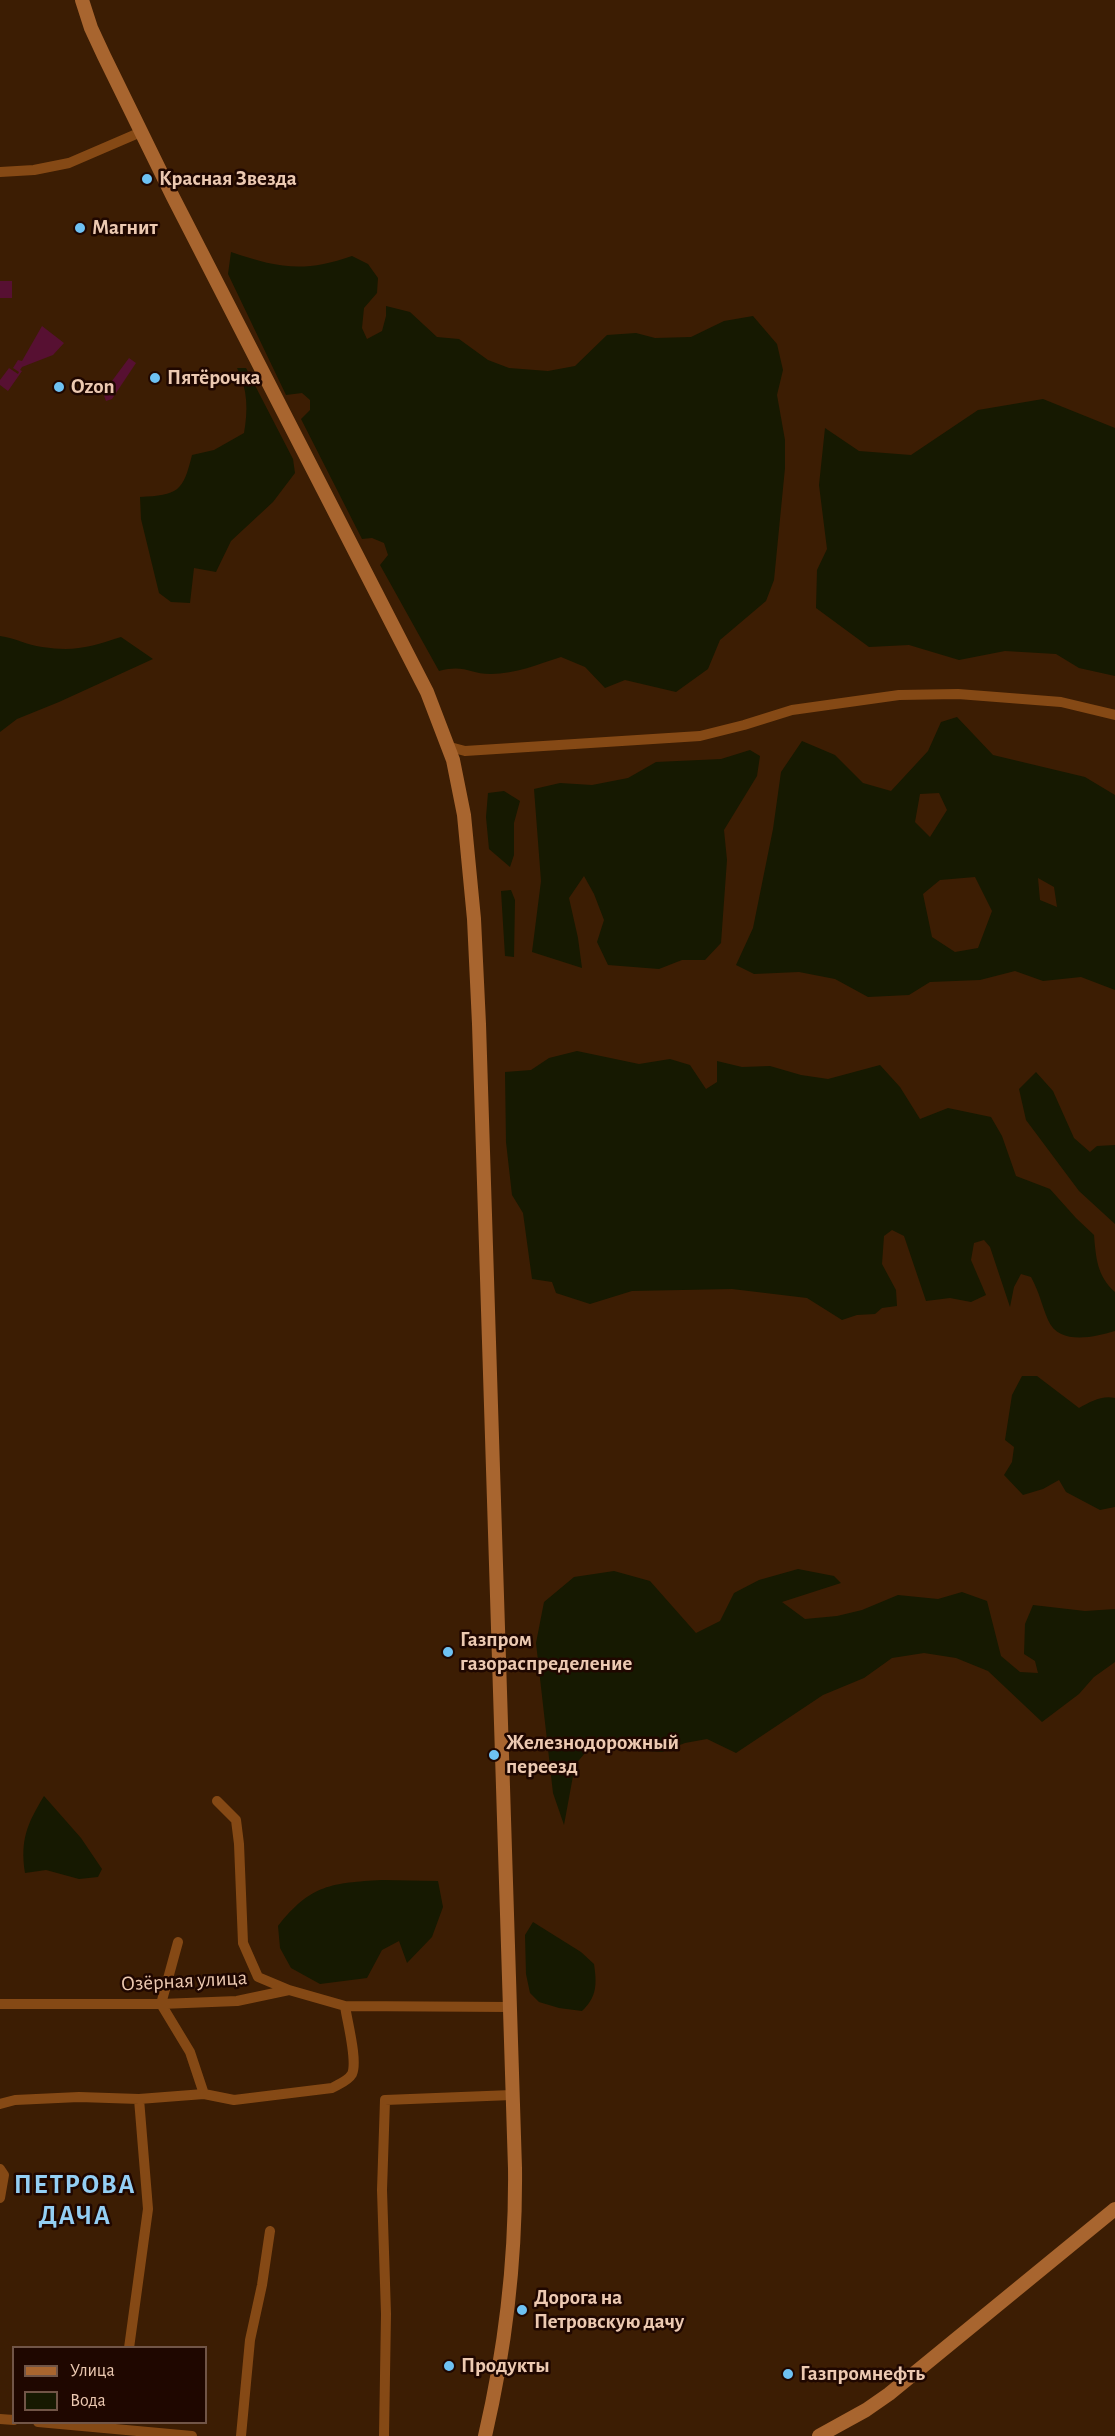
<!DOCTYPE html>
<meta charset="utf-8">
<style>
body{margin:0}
#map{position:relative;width:1115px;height:2436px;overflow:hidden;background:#3c1d03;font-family:"Alegreya Sans",sans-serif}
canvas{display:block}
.legend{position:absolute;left:12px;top:2346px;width:195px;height:78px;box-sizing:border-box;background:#1f0700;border:2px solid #715547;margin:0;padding:8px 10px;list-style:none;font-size:18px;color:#ecc9b1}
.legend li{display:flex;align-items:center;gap:12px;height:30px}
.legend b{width:30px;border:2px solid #715547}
</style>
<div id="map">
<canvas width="1115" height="2436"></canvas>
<ul class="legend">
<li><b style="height:8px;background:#a8652f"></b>Улица</li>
<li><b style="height:16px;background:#161901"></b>Вода</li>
</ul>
</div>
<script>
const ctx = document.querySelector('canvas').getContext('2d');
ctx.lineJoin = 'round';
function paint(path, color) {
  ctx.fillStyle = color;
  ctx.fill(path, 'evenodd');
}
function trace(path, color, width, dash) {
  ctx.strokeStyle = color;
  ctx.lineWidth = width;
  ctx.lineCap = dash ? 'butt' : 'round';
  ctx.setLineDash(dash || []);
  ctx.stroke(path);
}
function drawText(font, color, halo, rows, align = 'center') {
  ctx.font = font + ' "Alegreya Sans",sans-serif';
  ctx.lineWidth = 5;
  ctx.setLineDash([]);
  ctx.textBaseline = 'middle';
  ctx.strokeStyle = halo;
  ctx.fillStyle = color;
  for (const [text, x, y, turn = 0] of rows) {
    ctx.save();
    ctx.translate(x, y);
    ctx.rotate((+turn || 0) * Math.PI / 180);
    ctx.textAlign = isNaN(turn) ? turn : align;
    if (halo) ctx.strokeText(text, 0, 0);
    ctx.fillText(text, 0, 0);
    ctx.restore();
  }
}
const green = new Path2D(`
 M0,281H12V298H0Z
 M42,326L64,343L53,355L22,367L20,370L22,371L8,391L0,385V380L9,368L18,374L19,372L13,368L18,360L22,361Z
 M129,358L136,363L112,399L106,401L103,393Z`);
const water = new Path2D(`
 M231,252C278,268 304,273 352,256L368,264L378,278L377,293L364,308L362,328L367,339L382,331L386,316V306L410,312L437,337L459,339L488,360L509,368L548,371L575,366L607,335L636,333L655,338L691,337L724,321L753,316L777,344L783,370L777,395L785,440V468L774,580L766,601L720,640L708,669L676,692L625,680L605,688L585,667L561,657C539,664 515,674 491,674C469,674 465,664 439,671L380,565L388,555L384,543L372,538L362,539L301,419L310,410V400L302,393L286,395L228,274Z
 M237,368H246L293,459L295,473L273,502L231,541L216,572L194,568L190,603L171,602L159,593L141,519L140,497C178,495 183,492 192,455L214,450L244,433C248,411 248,389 237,368Z
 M1043,399L1115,428V676L1079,668L1056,654L1005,651L959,660L909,645L869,647L816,608L817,570L827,549L819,485L825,428L859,451L911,455L978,410Z
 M0,636C15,638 27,645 42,647C75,652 90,647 121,637L153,659L59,702L17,719L0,732Z
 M957,717L993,755L1085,777L1115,795V990L1081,977L1043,981L1015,971L980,980L930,982L909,995L868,997L835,979L799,972L754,974L736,965L753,928L773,829L781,772L802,741L835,755L863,783L891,791L928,751L941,722ZM939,793L947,810L930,837L915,822L920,794ZM975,877L992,911L978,948L955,952L932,937L923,894L940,880ZM1038,878L1054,887L1057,907L1040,900Z
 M750,750L760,756L757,776L724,830L727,860L721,943L705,960H682L659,969L608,965L597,942L604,920L594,894L584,876L569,898L578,938L582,968L532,952L541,881L534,789L560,783L592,785L628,778L656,762L721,759Z
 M504,791L520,801L514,823V855L510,867L489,849L486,817L488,793Z
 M511,890L515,900L514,957L505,956L501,891Z
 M577,1051L639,1064L670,1059L690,1065L706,1089L717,1082V1061L742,1067L770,1066L801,1075L828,1079L880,1065L900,1087L920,1119L948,1108L991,1117L1002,1136L1016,1176L1050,1189L1076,1218L1094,1235C1096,1258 1097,1276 1115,1292V1331C1095,1337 1059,1346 1048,1320C1041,1303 1040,1294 1031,1277L1021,1274L1014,1287L1010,1307L990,1247L984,1240L974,1243L971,1260L986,1295L971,1302L950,1298L926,1301L904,1236L892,1230L884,1236L882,1264L896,1290L897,1306L882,1308L875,1314L857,1315L842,1320L807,1298L732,1289L632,1291L590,1304L556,1293L552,1282L532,1279L523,1213L512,1195L506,1142L505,1072L531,1070L549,1058Z
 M1036,1072L1053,1091L1074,1138L1090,1152L1097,1146L1115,1145V1224L1079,1191L1026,1120L1019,1089Z
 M1022,1376H1037L1079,1408C1090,1402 1102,1395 1115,1398V1507L1100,1510L1066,1492L1059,1480L1043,1489L1023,1495L1004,1475L1012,1462L1014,1447L1005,1440L1012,1395Z
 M798,1569L834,1576L841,1583L782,1602L805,1619L837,1616L862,1610L898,1595L938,1599L962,1592L987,1601L1001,1656L1020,1672L1038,1673L1035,1661L1024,1654L1025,1624L1033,1605L1085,1611L1115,1609V1662L1094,1677L1079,1694L1042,1722L988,1671L956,1658L924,1653L892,1658L864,1678L823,1695L736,1753L707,1739L685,1743L662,1752L590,1747L575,1765L564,1825L553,1793L536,1643L544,1602L574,1577L614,1571L650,1581L696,1633L720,1621L734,1593L759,1580Z
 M44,1796L81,1838L102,1869L98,1877L79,1879L46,1870L25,1873C20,1840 27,1824 44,1796Z
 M382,1880L438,1881L443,1907L432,1937L407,1963L399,1941L382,1950L367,1978L320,1984L291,1968L280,1948L278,1926C311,1884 332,1883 382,1880Z
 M533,1922L581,1952L594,1964C597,1984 597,1997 582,2011L559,2008L539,2002L530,1993L526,1974L525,1935Z`);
const street = new Path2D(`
 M0,172L34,170L69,163L141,132
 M450,747L465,751L700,736L744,725L792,710L899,695L958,694L1061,702L1115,715
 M217,1801L236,1820L239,1844L243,1943L258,1977L289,1990
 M178,1942L161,2004L190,2052L204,2094
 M0,2004H161L237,2001L289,1990L345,2006L510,2007
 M0,2104L15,2100L79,2097L139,2099L204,2094L234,2100L332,2088C339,2084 348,2081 352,2074C358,2061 347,2021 345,2006
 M0,2169L4,2175L0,2198
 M129,2348L148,2209L139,2099
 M0,2419L14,2420
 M38,2422L192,2436
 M241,2436L250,2340L262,2285L270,2231
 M384,2436L386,2314L382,2190L385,2100L512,2095`);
const secondary = new Path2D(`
 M82,0L91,28L104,56L173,197L427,692L453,760L464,815L474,919L479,1024L515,2168C516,2260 506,2346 485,2436
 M819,2436L866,2410L889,2394L1115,2209`);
const markers = [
 [147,179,6,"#6ec2f3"],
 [80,228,6,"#6ec2f3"],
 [155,378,6,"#6ec2f3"],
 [59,387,6,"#6ec2f3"],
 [448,1652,6,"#6ec2f3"],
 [494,1755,6,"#6ec2f3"],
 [522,2310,6,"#6ec2f3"],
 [449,2366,6,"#6ec2f3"],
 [788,2374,6,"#6ec2f3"]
];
const poiNames = [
 ["Красная Звезда",159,179],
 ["Магнит",92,228],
 ["Пятёрочка",167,378],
 ["Ozon",71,387],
 ["Газпром",460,1640],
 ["газораспределение",460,1664],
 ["Железнодорожный",506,1743],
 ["переезд",506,1767],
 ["Дорога на",534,2298],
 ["Петровскую дачу",534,2322],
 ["Продукты",461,2366],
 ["Газпромнефть",800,2374]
];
const streetNames = [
 ["Озёрная улица",184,1981,-3]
];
const districtNames = [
 ["ПЕТРОВА",75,2185],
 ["ДАЧА",75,2216]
];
paint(green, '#571032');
paint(water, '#161901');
trace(street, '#854915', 10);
trace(secondary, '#a8652f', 14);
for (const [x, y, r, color] of markers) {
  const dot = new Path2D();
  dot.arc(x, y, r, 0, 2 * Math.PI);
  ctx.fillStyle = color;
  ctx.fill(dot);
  trace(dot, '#1f0700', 2);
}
drawText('bold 21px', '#ecc9b1', '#1f0700', poiNames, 'left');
drawText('21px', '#ecc9b1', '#1f0700', streetNames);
ctx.letterSpacing = '1.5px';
drawText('bold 27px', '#94cff4', '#1f0700', districtNames);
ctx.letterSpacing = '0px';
</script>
